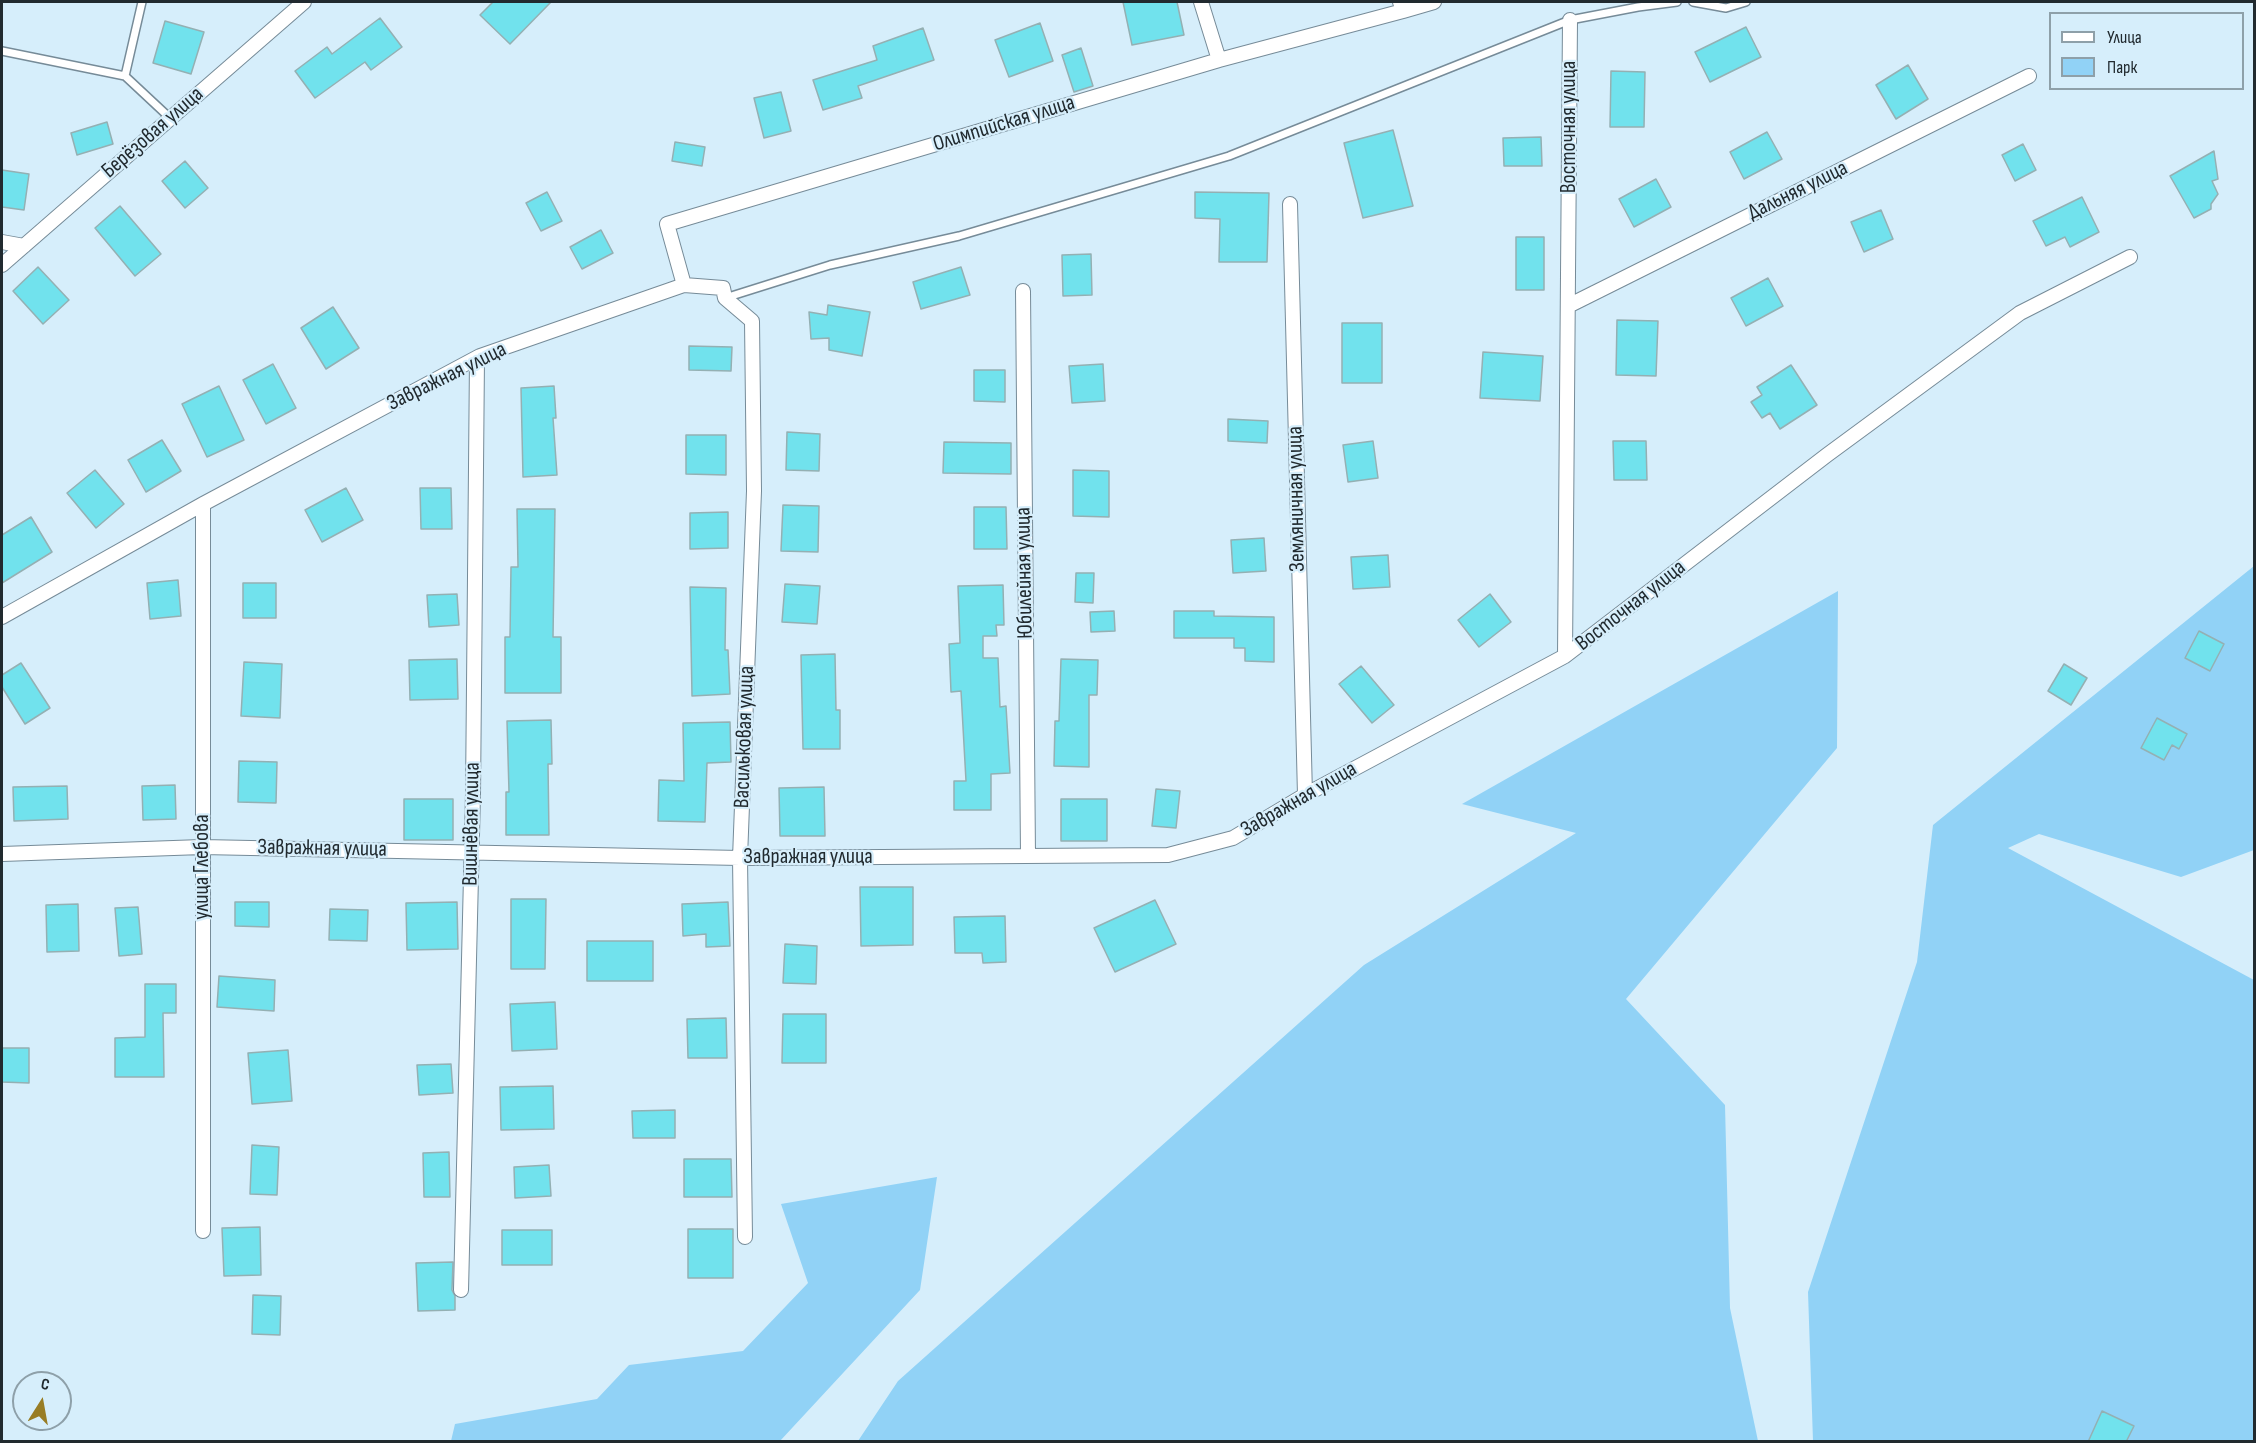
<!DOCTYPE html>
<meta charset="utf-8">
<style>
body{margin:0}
#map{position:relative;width:2256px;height:1443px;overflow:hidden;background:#d6eefb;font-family:"Sofia Sans Condensed",sans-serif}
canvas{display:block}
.frame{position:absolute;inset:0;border:3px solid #212a2f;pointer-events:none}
.legend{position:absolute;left:2049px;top:12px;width:195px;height:78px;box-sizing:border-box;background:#d6eefb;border:2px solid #8ea0a9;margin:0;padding:8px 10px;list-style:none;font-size:18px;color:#212a2f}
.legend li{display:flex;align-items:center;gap:12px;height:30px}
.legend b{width:30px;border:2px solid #8ea0a9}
.north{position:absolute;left:12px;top:1371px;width:60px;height:60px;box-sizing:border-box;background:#d6eefb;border:2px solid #8ea0a9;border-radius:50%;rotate:11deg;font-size:16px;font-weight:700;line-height:24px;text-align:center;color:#212a2f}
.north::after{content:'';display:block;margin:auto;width:21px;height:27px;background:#987d25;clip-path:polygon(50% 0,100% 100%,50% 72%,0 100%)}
</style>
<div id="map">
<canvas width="2256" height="1443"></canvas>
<div class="frame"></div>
<ul class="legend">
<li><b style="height:8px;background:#fff"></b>Улица</li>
<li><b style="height:16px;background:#91d2f6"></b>Парк</li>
</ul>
<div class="north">С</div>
</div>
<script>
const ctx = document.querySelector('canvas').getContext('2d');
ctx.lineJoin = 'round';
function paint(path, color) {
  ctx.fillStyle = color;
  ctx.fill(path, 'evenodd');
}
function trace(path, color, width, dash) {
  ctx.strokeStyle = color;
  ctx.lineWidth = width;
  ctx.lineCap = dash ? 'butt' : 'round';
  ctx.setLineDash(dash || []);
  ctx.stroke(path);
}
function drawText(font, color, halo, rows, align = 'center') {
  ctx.font = font + ' "Sofia Sans Condensed",sans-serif';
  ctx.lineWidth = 4.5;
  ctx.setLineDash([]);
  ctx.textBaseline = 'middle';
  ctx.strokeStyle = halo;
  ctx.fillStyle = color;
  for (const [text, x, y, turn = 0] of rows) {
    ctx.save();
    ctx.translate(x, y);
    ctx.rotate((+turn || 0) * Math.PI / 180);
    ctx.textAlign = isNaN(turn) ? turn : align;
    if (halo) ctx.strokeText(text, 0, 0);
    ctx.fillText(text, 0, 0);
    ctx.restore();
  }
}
const green = new Path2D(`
 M2254,566V850L2181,877L2039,834L2008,848L2254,980V1441H1813L1808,1292L1917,962L1933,825Z
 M1838,591L1837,748L1626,999L1725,1105L1730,1308L1758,1441H858L898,1381L1364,965L1576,833L1462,804Z
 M937,1177L920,1290L780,1441H451L455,1424L597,1399L629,1365L743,1351L808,1283L781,1204Z`);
const building = new Path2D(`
 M493,2H551L510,44L480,15Z
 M1123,2H1177L1184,35L1132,45Z
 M380,18L402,47L371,70L365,62L315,98L295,71L327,47L332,54Z
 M165,21L204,32L191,74L153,63Z
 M1040,23L1053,61L1009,77L995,40Z
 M1746,27L1761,57L1710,82L1695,52Z
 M923,28L934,60L858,86L862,98L823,110L813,80L877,60L873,46Z
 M1081,48L1093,86L1074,92L1062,55Z
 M1908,65L1928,99L1896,119L1876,85Z
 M1611,71L1645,72L1644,127H1610Z
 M781,92L791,131L764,138L754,98Z
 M107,122L113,144L77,155L71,133Z
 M1393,130L1413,206L1363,218L1344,143Z
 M1767,132L1782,159L1744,179L1730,152Z
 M1541,137L1542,166H1504L1503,138Z
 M675,142L705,147L702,166L672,161Z
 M2023,144L2036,170L2015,181L2002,155Z
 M2214,151L2218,179L2212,181L2218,194L2211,204V209L2194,218L2170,176Z
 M185,161L208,188L185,208L162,181Z
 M2,170L29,174L24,210L2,207Z
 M1656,179L1671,207L1634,227L1619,199Z
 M547,192L562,221L541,231L526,203Z
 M1195,192L1269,193L1267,262H1219L1220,219L1195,218Z
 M2082,197L2099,232L2070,247L2065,237L2046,246L2033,221Z
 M120,206L161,254L135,276L95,228Z
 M1881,210L1893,239L1864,252L1851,222Z
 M601,230L613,253L582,269L570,247Z
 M1516,237H1544V290H1516Z
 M1091,254L1092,295L1063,296L1062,255Z
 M38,267L69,300L43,324L13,291Z
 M961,267L970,295L921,309L913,282Z
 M1768,278L1783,306L1746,326L1731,298Z
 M828,305L870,312L862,356L829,350V338L811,339L809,312L827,315Z
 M333,307L359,348L326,369L301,328Z
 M1617,320L1658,321L1656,376L1616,375Z
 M1342,323H1382V383H1342Z
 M689,346L732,347L731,371L689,370Z
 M1483,352L1543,356L1540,401L1480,398Z
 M273,364L296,408L266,424L243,380Z
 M1103,364L1105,401L1072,403L1069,366Z
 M1791,365L1817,405L1780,429L1770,413L1762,418L1751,402L1762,395L1757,387Z
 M974,370H1005V402L974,401Z
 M219,386L244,440L207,457L182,404Z
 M554,386L556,418H553L557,475L523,477L521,388Z
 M1228,419L1268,421L1267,443L1228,441Z
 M787,432L820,434L819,471L786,470Z
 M686,435H726V475L686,474Z
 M162,440L181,471L146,492L128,460Z
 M1373,441L1378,478L1348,482L1343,445Z
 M1613,441H1646L1647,480H1614Z
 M944,442L1011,443V474L943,473Z
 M95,470L124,504L96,528L67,493Z
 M1073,470L1109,471V517L1073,516Z
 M346,488L363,520L322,542L305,510Z
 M420,488H451L452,529H421Z
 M783,505L819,506L818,552L781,551Z
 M974,507H1006L1007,549H974Z
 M517,509H555L553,637H561V693H505V637H510L511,567H518Z
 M728,512V548L690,549V513Z
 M31,517L52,552L2,583V535Z
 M1264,538L1266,571L1233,573L1231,540Z
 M1388,555L1390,587L1353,589L1351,557Z
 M1076,573H1094L1093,603L1075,602Z
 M178,580L181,616L150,619L147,583Z
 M243,583H276V618H243Z
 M785,584L820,586L817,624L782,622Z
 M1003,585L1004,625H996L997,636H983V658H998L1000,707L1006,706L1010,773L991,774V810H954V781H966L961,691L951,692L949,644L960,643L958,586Z
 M690,587L726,588L725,650H728L730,694L692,696Z
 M457,594L459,625L429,627L427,595Z
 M1490,594L1511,622L1479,647L1458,620Z
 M1114,611L1115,631L1091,632L1090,612Z
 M1174,611H1214V616L1274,617V662L1245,661V648H1234V638H1174Z
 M2199,631L2224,644L2210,671L2185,658Z
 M835,654L836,710H840V749H803L801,655Z
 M457,659L458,699L410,700L409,660Z
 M1061,659L1098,660L1097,695H1089V767L1054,766L1055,721H1059Z
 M244,662L282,664L280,718L241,716Z
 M21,663L50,708L25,724L2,687V675Z
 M2064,664L2087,678L2071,705L2048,691Z
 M1361,666L1394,705L1372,723L1339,684Z
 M2157,718L2187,734L2179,749L2172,745L2164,760L2141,748Z
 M551,720L552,764H548L549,835H506V792H509L507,721Z
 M730,722L731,762L707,763L705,822L658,821L659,780L684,781L683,723Z
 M239,761L277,762L276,803L238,802Z
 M175,785L176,819L143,820L142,786Z
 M67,786L68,819L14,821L13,787Z
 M824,787L825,836H780L779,788Z
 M1156,789L1180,791L1176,828L1152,826Z
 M404,799H453V840H404Z
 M1061,799H1107V841H1061Z
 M860,887H913V945L861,946Z
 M511,899H546L545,969H511Z
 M1155,900L1176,944L1115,972L1094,928Z
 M235,902H269V927L235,926Z
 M457,902L458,949L407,950L406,903Z
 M728,902L730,946L706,947V934L683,936L682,904Z
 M78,904L79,951L47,952L46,905Z
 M138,907L142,954L119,956L115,908Z
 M330,909L368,910L367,941L329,940Z
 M1005,916L1006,962L983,963L982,953H955L954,917Z
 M587,941H653V981H587Z
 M785,944L817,946L816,984L783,983Z
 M219,976L275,980L274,1011L217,1007Z
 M145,984H176V1013H163L164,1077H115V1038L145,1037Z
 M555,1002L557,1049L512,1051L510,1004Z
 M783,1014H826V1063H782Z
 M726,1018L727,1058H688L687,1019Z
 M2,1048H29V1083L2,1082Z
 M288,1050L292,1101L252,1104L248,1053Z
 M451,1064L453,1093L419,1095L417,1065Z
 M553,1086L554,1129L501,1130L500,1087Z
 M675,1110V1138H633L632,1111Z
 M252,1145L279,1147L277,1195L250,1194Z
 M449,1152L450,1197H424L423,1153Z
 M684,1159H731L732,1197H684Z
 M549,1165L551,1196L515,1198L514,1167Z
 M260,1227L261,1275L224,1276L222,1228Z
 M688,1229H733V1278H688Z
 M502,1230H552V1265H502Z
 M453,1262L452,1290L455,1296V1310L418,1311L416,1263Z
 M253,1295L281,1296L280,1335L252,1334Z
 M2102,1411L2134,1426L2126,1442H2088Z`);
const service = new Path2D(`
 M142,2L125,76L170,118
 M1693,2L1726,8L1746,2
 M2,51L125,76
 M725,298L830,265L959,236L1229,156L1570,20L1638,7L1677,2`);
const minor = new Path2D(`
 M1201,2L1219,60
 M1403,11L1434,2
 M1290,204L1305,795
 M2,242L24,246
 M2,265L304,2
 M684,285L667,224L1219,60L1403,11L1400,2
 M1023,291L1028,855
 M1568,306L2029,76
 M2,617L203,504L480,356L684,285L723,288L725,298L752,321L754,491L740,858L745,1237
 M1565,656L1570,20
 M2,854L202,847L740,858L1168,855L1233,838L1305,795L1565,656L1827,455L2020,313L2130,257
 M203,1231V504
 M461,1290L473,794L477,358`);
const streetNames = [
 ["Олимпийская улица",1004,124,-17],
 ["Восточная улица",1569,127,-90],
 ["Берёзовая улица",153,133,-41],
 ["Дальняя улица",1798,191,-26],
 ["Завражная улица",447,377,-26],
 ["Земляничная улица",1297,499,-91],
 ["Юбилейная улица",1025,573,-91],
 ["Восточная улица",1631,606,-38],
 ["Васильковая улица",745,737,-88],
 ["Завражная улица",1299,800,-30],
 ["Вишнёвая улица",472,824,-89],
 ["Завражная улица",322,849,1],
 ["Завражная улица",808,857],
 ["улица Глебова",202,867,-90]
];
paint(green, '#91d2f6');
paint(building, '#71e2ed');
trace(building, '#94b0b3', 1.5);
trace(service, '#768b98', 10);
trace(minor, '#768b98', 16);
trace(service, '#fff', 7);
trace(minor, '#fff', 14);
drawText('22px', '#212a2f', '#d6eefb', streetNames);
</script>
